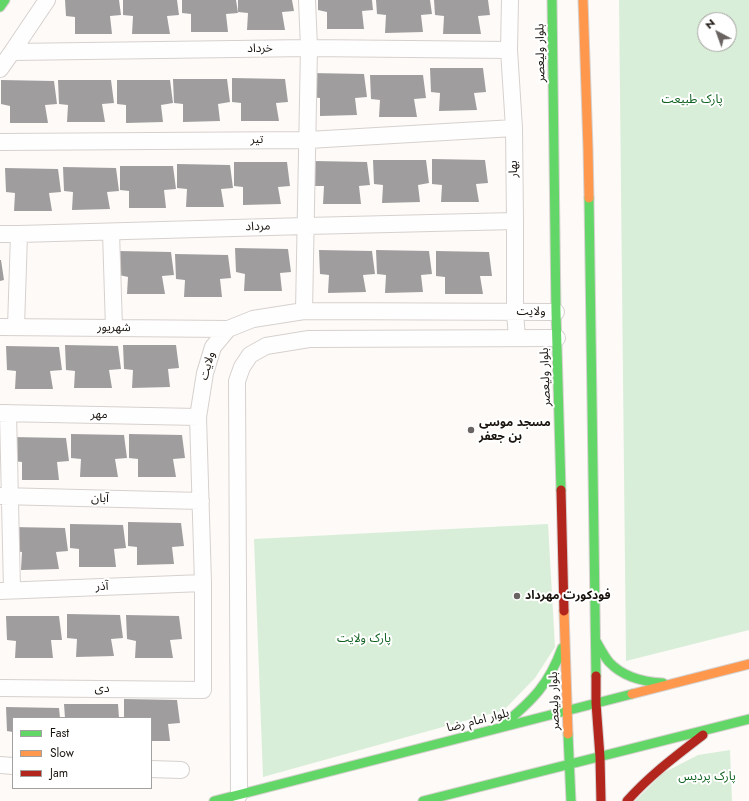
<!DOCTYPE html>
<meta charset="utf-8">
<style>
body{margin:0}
#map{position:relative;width:749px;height:801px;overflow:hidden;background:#fdfaf8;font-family:Jost,sans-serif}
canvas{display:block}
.legend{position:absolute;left:12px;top:717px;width:140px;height:72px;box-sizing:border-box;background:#fff;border:1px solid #a3a19f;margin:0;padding:5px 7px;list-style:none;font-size:12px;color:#1a140f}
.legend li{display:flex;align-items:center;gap:8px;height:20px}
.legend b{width:20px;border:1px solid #a3a19f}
.north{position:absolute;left:697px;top:12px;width:40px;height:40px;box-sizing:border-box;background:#fff;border:1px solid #a3a19f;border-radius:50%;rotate:319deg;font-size:11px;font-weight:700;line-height:16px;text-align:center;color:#1a140f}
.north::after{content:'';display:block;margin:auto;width:14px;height:18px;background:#696461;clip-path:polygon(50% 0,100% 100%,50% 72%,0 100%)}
</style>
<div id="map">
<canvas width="749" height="801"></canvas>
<ul class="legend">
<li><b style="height:5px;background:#63d668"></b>Fast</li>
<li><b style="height:5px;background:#ff974d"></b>Slow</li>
<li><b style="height:5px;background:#b3261e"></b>Jam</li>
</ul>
<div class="north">N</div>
</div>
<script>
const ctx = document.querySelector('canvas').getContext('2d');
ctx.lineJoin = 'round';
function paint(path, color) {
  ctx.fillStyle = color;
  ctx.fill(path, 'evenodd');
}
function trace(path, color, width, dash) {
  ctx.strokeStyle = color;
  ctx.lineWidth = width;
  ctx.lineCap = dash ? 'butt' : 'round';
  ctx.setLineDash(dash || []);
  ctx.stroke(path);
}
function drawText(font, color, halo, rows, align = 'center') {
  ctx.font = font + ' Jost,"Noto Sans Arabic",sans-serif';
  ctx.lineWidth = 4;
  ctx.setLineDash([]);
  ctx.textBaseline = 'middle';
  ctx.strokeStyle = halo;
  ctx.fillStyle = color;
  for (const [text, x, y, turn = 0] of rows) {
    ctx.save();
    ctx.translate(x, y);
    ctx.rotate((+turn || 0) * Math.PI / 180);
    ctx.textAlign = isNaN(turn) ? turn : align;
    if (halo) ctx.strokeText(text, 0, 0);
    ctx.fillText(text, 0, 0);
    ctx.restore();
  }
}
const green = new Path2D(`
 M619,0H749V630L626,661ZM705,20H729V44H705Z
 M548,524L555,647L535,678L504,710L263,777L254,539Z
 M730,750L732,801H635L663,773L698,755Z`);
const building = new Path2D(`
 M65,0H119L121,15L110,16L112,34H75V17L66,16Z
 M123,0H177L179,15L167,16L170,34H132L133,16L123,15Z
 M182,0H236L238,13L226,14L228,32H191V14L182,13Z
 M238,0H292L294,11L282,12L285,30H247L248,13L238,12Z
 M318,0H372L373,10L362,11L364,29H327V12L318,10Z
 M376,0H430L432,14L421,15L423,32L385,33L386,15L377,14Z
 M434,0H488L490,15L478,16L481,34H443L444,16L435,15Z
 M430,68H483L486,92L474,93L477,110L439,111L440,93L431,92Z
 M311,73L364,74L367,97L355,98L357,115L320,116V98L311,97Z
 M370,75H423L426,98L414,99L417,117H379L380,100L371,99Z
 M232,78L285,79L288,102L276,103L279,121H241V103L232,102Z
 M173,79H227L230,102L218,104L220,121L183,122V104L174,103Z
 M1,80L54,81L57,104L45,105L48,123H10V106L1,104Z
 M58,80H111L114,103L102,104L105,122H67L68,105L59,104Z
 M117,80H170L173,103L161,105L163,122L126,123V105L117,104Z
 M432,159L485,160L488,183L476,184L479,202H441L442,185L432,184Z
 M373,160H426L429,183L418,185L420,202L382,203L383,185L374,184Z
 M314,161L367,162L370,185L359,186L361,204H323L324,186H315Z
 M234,162H287L290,186L278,187L281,204L243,205V187L234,186Z
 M177,164L230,165L233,188L221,189L224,207H186L187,189L177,188Z
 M120,166H173L176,189L164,190L166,208H129V191L120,190Z
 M63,167L116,168L119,191L107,192L110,209L72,210L73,192L64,191Z
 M5,168L58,169L61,192L49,193L52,211H14L15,193L6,192Z
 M235,248L288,249L291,272L280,273L282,291H244L245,274L236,272Z
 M319,250L372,251L375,274L363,275L366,292L328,293L329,275L320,274Z
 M376,250L429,251L432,274L421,275L423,292L385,293L386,275L377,274Z
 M118,251L171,252L174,275L162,276L165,294H127L128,277L119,275Z
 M436,251L489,252L492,276H480L483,294H445V277L436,276Z
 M175,254L228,255L231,278L220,279L222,297H184L185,280L176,279Z
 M0,260H1L4,280L0,281Z
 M65,345L118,346L121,369L109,370L112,388H74L75,371L66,370Z
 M123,345H176L179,368L168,369L170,387L132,388L133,370L124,369Z
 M6,346L59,347L62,370L50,371L53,389H15L16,371L7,370Z
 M71,434L124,435L127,458L115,459L118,477H80L81,459L71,458Z
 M129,434L182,435L185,458L173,459L176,477H138V459L129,458Z
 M12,437L66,438L69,461L57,462L59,480H22V462L13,461Z
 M128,522L181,523L184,546L172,547L174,564L137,565V547L128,546Z
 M70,524L123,525L126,548L114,549L116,567H79V549L70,548Z
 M12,527L65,528L68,551L56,552L59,569L21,570L22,552L12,551Z
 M67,614L120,615L123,638L111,639L114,656L76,657L77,639L67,638Z
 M126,615L179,616L182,639L170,640L173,658H135L136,641L127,639Z
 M6,616H59L62,640H51L53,658H15L16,641L7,640Z
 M124,699L177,700L180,723L168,724L170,741H151V718H124Z
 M64,704H118L119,718H65Z
 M6,707L59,708L60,718H13V732L7,731Z`);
const street = new Path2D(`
 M510,0L509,50L514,128L515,221V312L517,338
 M12,52L309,48L509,50
 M0,69L12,52L47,0
 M0,142L308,140L514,128
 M111,232L114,328
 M0,234H19L306,226L515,221
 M304,311L309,48L307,0
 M0,327L228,329
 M16,327L19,234
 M0,413L198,417
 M8,413L12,590
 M0,496L201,501
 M0,591L203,583
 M0,688L203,690V583L198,417L205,373L213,347L228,329L253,319L304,311L556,312
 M0,765L13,766
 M151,769L181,770
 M239,795L237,381L242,367L250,355L266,346L309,339L557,338`);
const fast = new Path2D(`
 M552,0L556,312L561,490
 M0,7L5,0
 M589,198L596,676
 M596,641C600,648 604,656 609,662C623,677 643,682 663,683
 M504,724C533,700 549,684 562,648
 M568,734L571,801
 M214,801L632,694
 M423,801L749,719`);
const slow = new Path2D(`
 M583,0L588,148L589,198
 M564,611L568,734
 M632,694L749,664`);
const jam = new Path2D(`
 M561,490L564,611
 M596,676V703L600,757L601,801
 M627,801C650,775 676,756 703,735`);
const markers = [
 [471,430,4,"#696461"],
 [517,596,4,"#696461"]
];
const streetNames = [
 ["خرداد",260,49,-1],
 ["بلوار ولیعصر",541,53,-91],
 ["تیر",257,140],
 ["بهار",514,169,-91],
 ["مرداد",258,227,-2],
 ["ولایت",531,312],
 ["شهریور",114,328,1],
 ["ولایت",208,366,-75],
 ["بلوار ولیعصر",546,377,-92],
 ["مهر",99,415,1],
 ["آبان",100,499,1],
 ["آذر",102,587,-2],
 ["دی",102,689,1],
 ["بلوار ولیعصر",555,701,-92],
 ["بلوار امام رضا",478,721,-14]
];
const parkNames = [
 ["پارک طبیعت",692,100],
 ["پارک ولایت",364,639],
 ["پارک پردیس",707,777]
];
const poiNames = [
 ["مسجد موسی",479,423],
 ["بن جعفر",479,437],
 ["فودکورت مهرداد",525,596]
];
paint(green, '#d9eed8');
paint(building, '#a09d9f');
trace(street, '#d6d1ce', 18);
trace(fast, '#d6d1ce', 11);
trace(slow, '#d6d1ce', 11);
trace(jam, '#d6d1ce', 11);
trace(street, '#fffefe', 16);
trace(fast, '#63d668', 9);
trace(slow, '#ff974d', 9);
trace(jam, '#b3261e', 9);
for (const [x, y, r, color] of markers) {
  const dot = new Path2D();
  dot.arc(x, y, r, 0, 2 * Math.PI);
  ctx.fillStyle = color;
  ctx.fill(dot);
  trace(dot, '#fff', 1.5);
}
drawText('12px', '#1a140f', '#fff', streetNames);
drawText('12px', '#0f611f', '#fff', parkNames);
drawText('bold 12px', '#1a140f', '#fff', poiNames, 'left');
</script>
